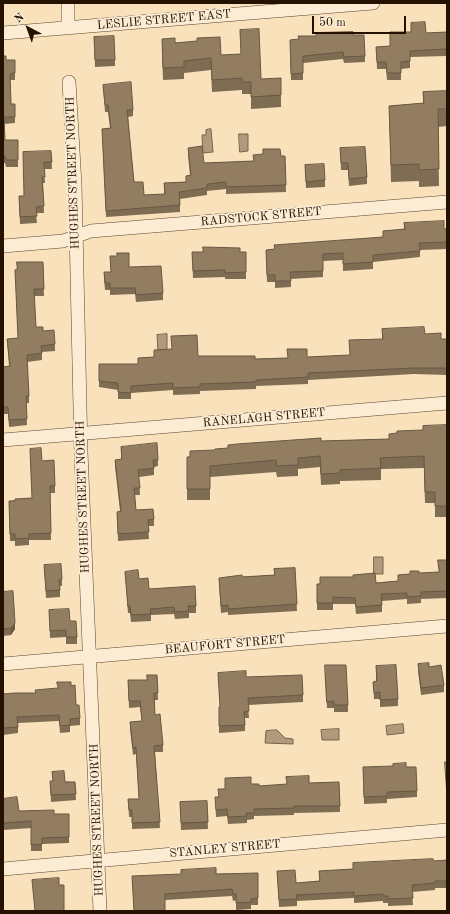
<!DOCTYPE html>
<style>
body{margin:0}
#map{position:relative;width:450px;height:914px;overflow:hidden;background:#f9e1bb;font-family:"Old Standard TT",serif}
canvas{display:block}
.frame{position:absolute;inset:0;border:4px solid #251100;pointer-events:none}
.north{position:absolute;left:8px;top:8px;width:40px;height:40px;-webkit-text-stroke:3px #fbecd3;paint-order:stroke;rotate:319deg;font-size:11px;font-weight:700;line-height:16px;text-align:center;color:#251100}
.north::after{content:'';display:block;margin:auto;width:14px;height:18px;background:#251100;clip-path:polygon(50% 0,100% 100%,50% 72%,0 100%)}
.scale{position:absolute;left:312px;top:16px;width:94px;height:18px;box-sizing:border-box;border:2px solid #251100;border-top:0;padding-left:5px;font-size:12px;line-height:14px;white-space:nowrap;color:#251100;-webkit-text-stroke:3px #fbecd3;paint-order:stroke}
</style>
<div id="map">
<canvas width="450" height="914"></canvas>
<div class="frame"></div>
<div class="north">N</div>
<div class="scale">50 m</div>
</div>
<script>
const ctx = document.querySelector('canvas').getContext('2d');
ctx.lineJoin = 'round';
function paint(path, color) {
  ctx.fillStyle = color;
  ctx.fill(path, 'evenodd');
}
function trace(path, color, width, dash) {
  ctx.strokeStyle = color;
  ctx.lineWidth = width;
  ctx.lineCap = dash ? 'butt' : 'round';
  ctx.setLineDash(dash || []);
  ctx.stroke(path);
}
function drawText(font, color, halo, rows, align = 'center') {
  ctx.font = font + ' "Old Standard TT",serif';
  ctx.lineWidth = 3.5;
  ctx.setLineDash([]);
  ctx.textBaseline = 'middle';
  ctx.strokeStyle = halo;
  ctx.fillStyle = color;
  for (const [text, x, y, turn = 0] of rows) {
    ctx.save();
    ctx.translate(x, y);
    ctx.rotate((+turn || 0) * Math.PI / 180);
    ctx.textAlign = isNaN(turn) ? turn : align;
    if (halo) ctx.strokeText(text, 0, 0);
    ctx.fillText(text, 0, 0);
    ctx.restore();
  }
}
const water = new Path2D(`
 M211,129L213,152L203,153L202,135H206V130Z
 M239,134H248V151L240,152Z
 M167,334V350L158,351L157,335Z
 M374,557H383V574H374Z
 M403,724L404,733L387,735L386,726Z
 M339,729V740H322L321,730Z
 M277,730L285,738L293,739V744L265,743L266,731Z`);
const minor = new Path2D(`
 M68,3V28
 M3,33L373,3
 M69,82L75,185L81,452L100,911
 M3,246L63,241L91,231L447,202
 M3,440L447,403
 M3,664L447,626
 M3,869L447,830`);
const wall = new Path2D(`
 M240,30L261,79L281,95V107L251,109V94H242V90L212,92L211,70L184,73V79L163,80L162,51V39L221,55L241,54Z
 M447,32V54H446V56L410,57V68L401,69V80H387L386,69H377L376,47L390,46L426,33Z
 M353,35L365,56V62L344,63L343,59L303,63V80H291L290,40Z
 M94,37L115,60V66L95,67Z
 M3,56L6,60H15V80H10L11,104H15V123L4,124L5,140H18V167H6L5,163H3Z
 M103,85L133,110V116L128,117L134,182L144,195L164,194V183L186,182V176L190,175L188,155V148L204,163L253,161L281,156H285L286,192L226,194V189L207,191V195L180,199V212L106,217L102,129L110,128L108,112H105Z
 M447,91V126L438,127L439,186L419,187V181L391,182L389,106L423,103V92Z
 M340,148L367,177V184L349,186L348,170H341Z
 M51,151L52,169H44L45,183H43L44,213H36L37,223L20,224L19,196H24Z
 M305,165L325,180V187L306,188Z
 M404,223L444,229H447V249L420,250V257L373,262V269L343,271V260L323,261V277L291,279V287L275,288V282H267L266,250L274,249L383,237V231L404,229Z
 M192,252H246V279H225V277L193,278Z
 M110,256L129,267L163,293V300L136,302L135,294L110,295V290H105L104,279V272H111Z
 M43,262L44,296H34L36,327L43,331L55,344V351L42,352V360L27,362L29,396V403H26L27,425L9,427L8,414H3V367L9,366L7,339L18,338L15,270L17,269Z
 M382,329L425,334L441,339H447V375L414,374L308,380V384L256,386V389L200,391V394L173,395V390L131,393V399H118V390L99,387V364H138V358L198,356L255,359L288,358L350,355L382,340Z
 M447,433V517H435V503H425L424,468L381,469V480L340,481V484L321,485L320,467L298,469V476L277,477L276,472L210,477V500H187V457L321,441L389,439Z
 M121,447L158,460V466L154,467V475L139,477L140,495H135L136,510L154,519V526H148L149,539L118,541L117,512L120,511L115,466V460L121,459Z
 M30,456L55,486V493H50L51,540H29V545L15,546V541H10L9,501L32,498Z
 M438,560H447V598L421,599V603L407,604V599L382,601V612L356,614L355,604H333V610H317V584L376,583L398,581V575L439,572Z
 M44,565L62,579V586H60V597L46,598Z
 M295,568L297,611L228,615V612L221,613L219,584V578L242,577L274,575V569Z
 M125,572L139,579L149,589L196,606V613H189V618L175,619L174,614L151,615V621L131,622L130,613H128Z
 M3,592L15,629L11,635L3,636Z
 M49,610L70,621L77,637V644H66V637L50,638Z
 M418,664L429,667L444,685V692L421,695L418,671Z
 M376,666L398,699V706L380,707V699H374L373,682L376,681Z
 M325,672L348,705V712H334V708H327Z
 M218,673L246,677L303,695V702L248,705L249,718H245V731L219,733V707H220Z
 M157,675L158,700H154L155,715L163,745V752H155L160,828L132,829V817H129L128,799H139L136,754L133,755L130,729V722L142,721L140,707L129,708L128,680H147Z
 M71,686L80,718V725L70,726V732L60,733L59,721L18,723V733L3,735V694L35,693Z
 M363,767H406L417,791V797L387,799V803L364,804Z
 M50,781L75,782L76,800L51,802Z
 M339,782L340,812L294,813V815L254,816V819L247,820V823L228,824L227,816L216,817L215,797H218L225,789L251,784L259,786L309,783Z
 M3,799L19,811L54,814H69V843L42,844V851H31V828L3,830Z
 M207,801L208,829L181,830L180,802Z
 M447,860V888H435V890L412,892L413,905L388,906V903H383V901L354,903V898L297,901V906L279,907L277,871L296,883L319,881V871L353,869L434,861Z
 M258,873V905H251V909L236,910V900L233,901L232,896L165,900V911H134L132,876Z`);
const shadedWall = new Path2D(`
 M15,623V629L11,635V628Z`);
const building = new Path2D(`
 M425,22L426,33L447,32V47H446V49L410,51V61L401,62V73H387L386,62H377L376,47L390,46V32H411V23Z
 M259,29L261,79L281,78V95L251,97V82H242V78L212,80L211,58L184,61V67L163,68L162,39L175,38V43L197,41V38L220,37L221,55L241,54L240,30Z
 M353,32V35H364L365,56L344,57L343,52L303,56V73L291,74L290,40L299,39L298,36H316V33Z
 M114,36L115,60H95L94,37Z
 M3,56H6V60H15V73L10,74L11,104H15V117H4L5,140H18V160H6L5,156H3Z
 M131,82L133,110H127L134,182H143L144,195L165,194L164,183L186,182V176L191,175L188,148L202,146L204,163L254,161L253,155L263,154V149H280L281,156H285L286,185L226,187V182L207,184V188L179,192L180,205L106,211L102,129L111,128L108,105H105L103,85Z
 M447,91V109H438L439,169L419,170V164L391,165L389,106L424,103L423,92Z
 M365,147L367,177L349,179L348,163H341L340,148Z
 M51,151L52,162H44L45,177H42L44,206L36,207L37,216L20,217L19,196H24L23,152Z
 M324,164L325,180L306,182L305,165Z
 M444,221V229H447V242L419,243L420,251L373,255V262L343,264V253L323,254V271L290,272L291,281H275V275H267L266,250L275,249L274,245L383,237V231L405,229L404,223Z
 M203,247L240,248V252H246V272L225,273V270L193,271L192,252H203Z
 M117,253H129V267L161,266L163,293L136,295L135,288H110V283H105L104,272H111L110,256H117Z
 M17,262H43L44,289H34L36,327H43V331L54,330L55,344L41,346L42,353L27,355L29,396H26L27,419L9,420L8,407H3V367L10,366L7,339L18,338L15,270L17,269Z
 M424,327L425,334L441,333V339H447V368H414L308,373V377L256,380V382L200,384V387L173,388V383L131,386V393L118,392V383L99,381V364H138V358L154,357V350L172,349L171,336L197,335L198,356H255V359L288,358L287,349H307V357L350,355L349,340L383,339L382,329Z
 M447,425V506H435V492H425L424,456L380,458L381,468L340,470V473L321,474L320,456L298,458V465L277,466L276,460L210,466V489H187V457H190V451L215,450V449L228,448V445L237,444L321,438V441L389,439V434L397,433V431L423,430V426Z
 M157,443L158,460H153L154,468L138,470L140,488H134L136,510L153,509L154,519L148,520L149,532L118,534L117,512L121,511L115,460L122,459L121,447Z
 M41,448L42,461L54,460L55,486H50L51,533L29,534V538L15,539V534H10L9,501H15V499L32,498L30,449Z
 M438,560H447V591L421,592V596L407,597V593L381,594L382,605L356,607L355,598L333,597V603H317V584H320V577H353V575L375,573L376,583L398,581V575L410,574V571H419V573L439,572Z
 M61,564L62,579L59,580L60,590L46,591L44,565Z
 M295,568L297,604L228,609V605L221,606L219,578L242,575V577L275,575L274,569Z
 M138,570L139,579L148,578L149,589L195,586L196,606H188L189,611L175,612L174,607L150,609L151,614L131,615L130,606L128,607L125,572Z
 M13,591L15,623L11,628L3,629V592Z
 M69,609L70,621H76L77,637H66V630L50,631L49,610Z
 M429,663V667L441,665L444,685L421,688L418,664Z
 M325,665H346L348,705H334V701L327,702Z
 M396,665L398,699L380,700V692L374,693L373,682L377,681L376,666Z
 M246,671V677L302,675L303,695L248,698L249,711L244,712L245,725L219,726V707H220L218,673Z
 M147,675H157L158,693H154L155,715L160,714L163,745L154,746L160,822L132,823V810H129L128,799H139L136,747L133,748L130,722L142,721L140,701H129L128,680H147Z
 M57,682H71V686L75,685L76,705H79L80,718L70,719V725L60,726L59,715L17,717L18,727L3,728V694L15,693H36L35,690L58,688Z
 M445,762H447V795Z
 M406,763V767H416L417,791L387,792V796L364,797L363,767L393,766V764Z
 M64,771L65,782H75L76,794L51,795L50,781H53L52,772Z
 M309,776V783L339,782L340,806H294V808L254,809V813H246L247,816L228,817L227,809L216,810L215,797H219L218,789H225V778L251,777V784H259V786L287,784L286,777Z
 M17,797L19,811L54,810V814H69V837L42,838V844L31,845V821L3,823V799Z
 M207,801L208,822L181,823L180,802Z
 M433,859L434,861L447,860V881H435V883L412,885L413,898L388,899V896H383V894L354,896V892L296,895L297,899L279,900L277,871L295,870L296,883L320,881L319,871L353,869V863Z
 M216,868V874L258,873V898L251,899V902L236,903V894H233L232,889L165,894V911H134L132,876L181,874V870Z
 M59,878V885H64V911H35L32,880Z`);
const streetNames = [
 ["LESLIE STREET EAST",164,20,-5],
 ["HUGHES STREET NORTH",73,173,-92],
 ["RADSTOCK STREET",261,217,-5],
 ["RANELAGH STREET",264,418,-5],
 ["HUGHES STREET NORTH",83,497,-92],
 ["BEAUFORT STREET",225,645,-5],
 ["HUGHES STREET NORTH",97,820,-92],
 ["STANLEY STREET",225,849,-5]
];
paint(water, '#b19a7b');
trace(water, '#79634a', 1);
trace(minor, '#5a452f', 14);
trace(minor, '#fbecd3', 13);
paint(wall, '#7e6c53');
paint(shadedWall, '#675844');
paint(building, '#937d61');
trace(building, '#675844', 1);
drawText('12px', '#251100', '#fbecd3', streetNames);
</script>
